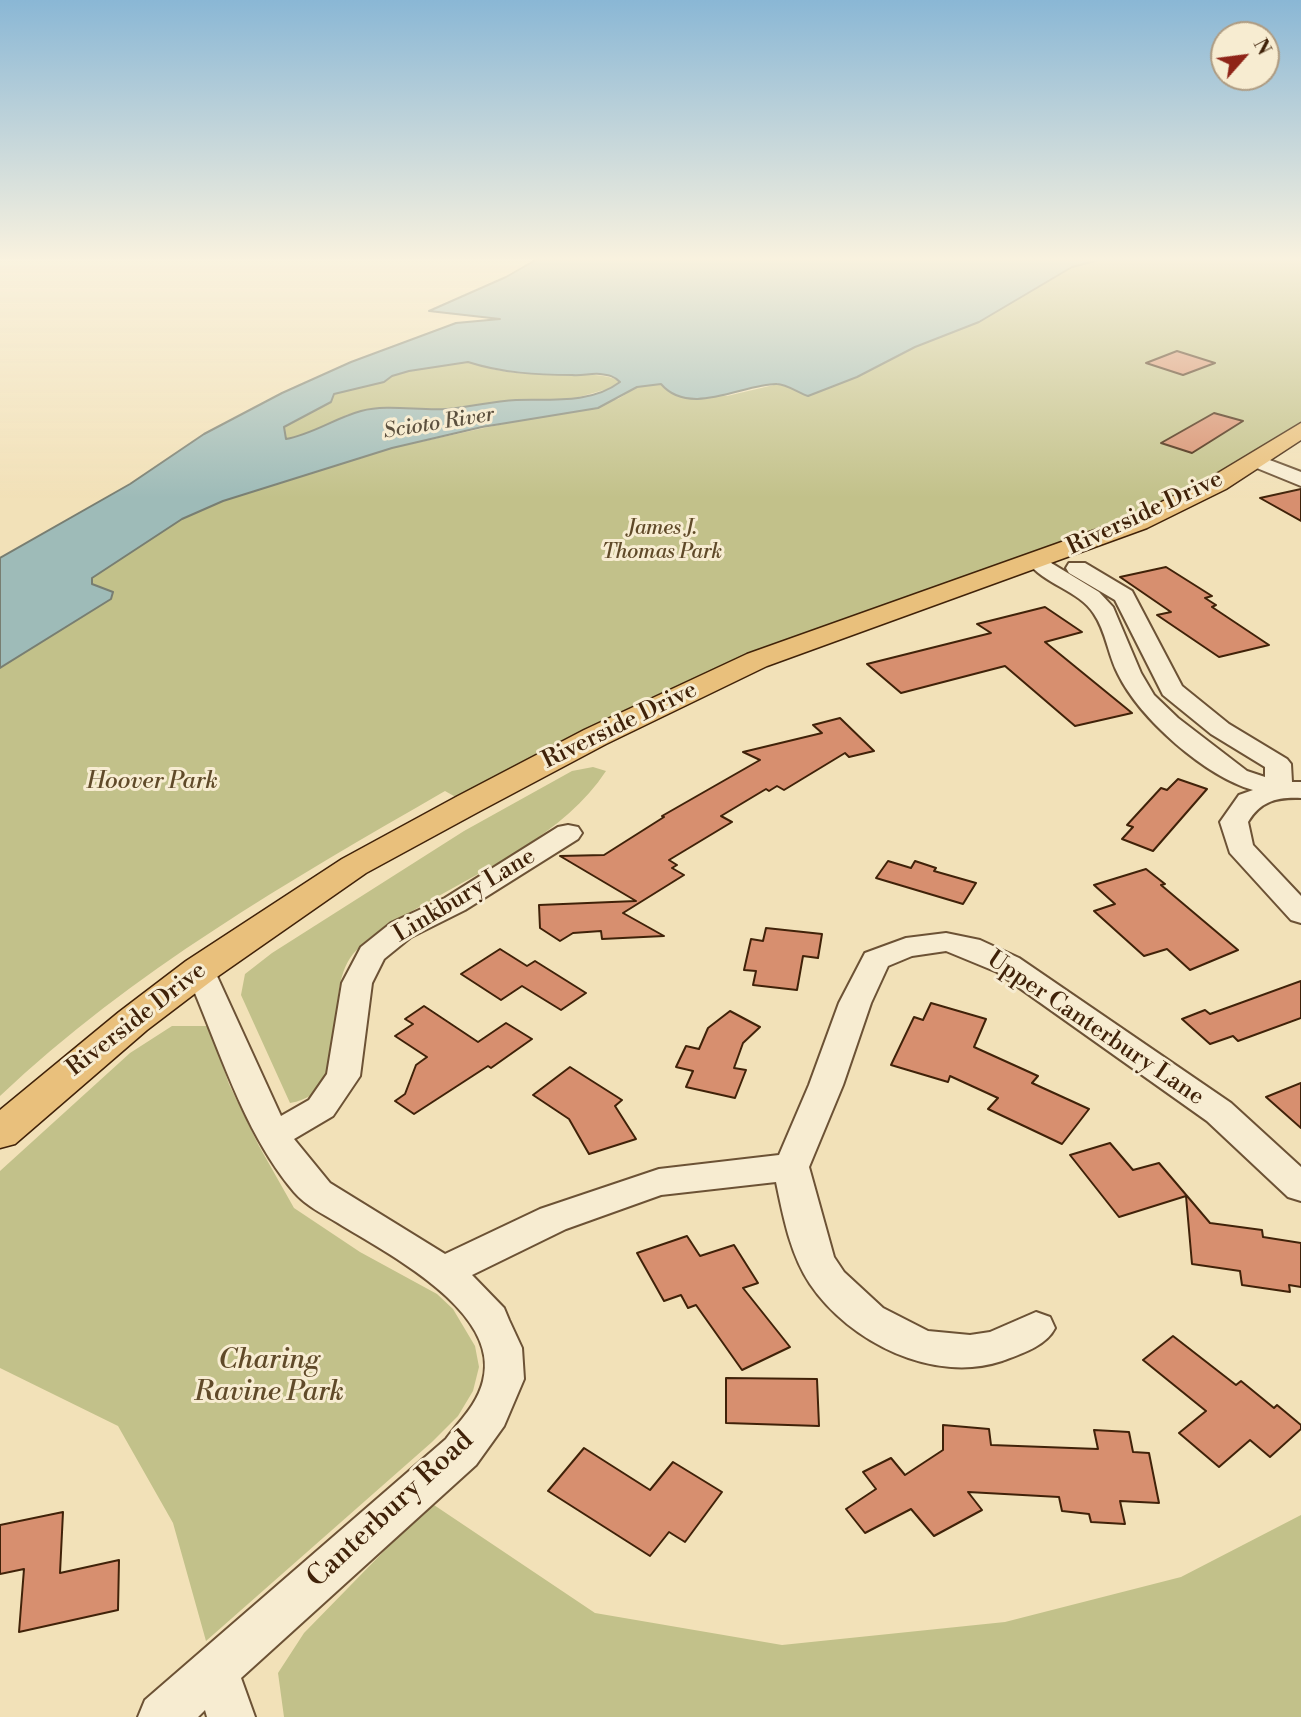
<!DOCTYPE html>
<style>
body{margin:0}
#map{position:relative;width:1301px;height:1717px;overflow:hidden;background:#f2e1b8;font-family:"Libre Bodoni",serif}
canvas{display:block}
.north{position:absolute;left:1210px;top:21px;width:70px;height:70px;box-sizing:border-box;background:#f7ecd1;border:2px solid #ae9b81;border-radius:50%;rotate:62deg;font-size:19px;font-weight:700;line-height:28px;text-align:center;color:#402209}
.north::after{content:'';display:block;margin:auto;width:24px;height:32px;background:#8f2418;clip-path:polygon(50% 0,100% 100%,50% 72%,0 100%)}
</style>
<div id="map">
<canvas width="1301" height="1717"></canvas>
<div class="north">N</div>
</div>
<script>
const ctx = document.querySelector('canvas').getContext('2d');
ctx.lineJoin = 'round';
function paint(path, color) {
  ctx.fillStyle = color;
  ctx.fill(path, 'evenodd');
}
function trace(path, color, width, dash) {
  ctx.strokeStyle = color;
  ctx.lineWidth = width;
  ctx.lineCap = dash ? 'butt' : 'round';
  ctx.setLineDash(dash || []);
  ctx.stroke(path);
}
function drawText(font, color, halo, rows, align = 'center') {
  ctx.font = font + ' "Libre Bodoni",serif';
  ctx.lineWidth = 6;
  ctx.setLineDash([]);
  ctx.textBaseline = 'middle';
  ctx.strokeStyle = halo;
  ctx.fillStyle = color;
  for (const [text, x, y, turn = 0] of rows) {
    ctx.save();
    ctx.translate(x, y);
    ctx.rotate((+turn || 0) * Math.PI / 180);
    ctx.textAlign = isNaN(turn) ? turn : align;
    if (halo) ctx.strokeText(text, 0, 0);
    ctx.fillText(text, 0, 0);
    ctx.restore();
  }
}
const green = new Path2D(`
 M1106,258H1301V430L1187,500L832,630L468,804L445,791C289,881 132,971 0,1096V668L92,584V578L182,519L223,501L392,448L618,399L637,387L652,383L727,396L778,384L857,377L915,347L979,322L1072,267Z
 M468,362C485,368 500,371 517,373C539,375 608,370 620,382L611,388L565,401L516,400L447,409L365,410L346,415L322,429L286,440L284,427L331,402L334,394L384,382L392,376L410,371Z
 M593,767L606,771C565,834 486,868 423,905C399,918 371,933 353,954C318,998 361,1091 290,1103L241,995L245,974L272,953L464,831L572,771Z
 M172,1026H209L229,1084L259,1146L294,1208L360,1252L437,1294L453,1309L475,1346L479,1367L473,1391L458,1416L432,1442L206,1641L173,1523L118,1426L0,1368V1171L130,1053Z
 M431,1503L595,1613L782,1645L1005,1622L1181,1577L1301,1515V1717H284L278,1673L304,1633Z`);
const water = new Path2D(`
 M539,258H1106L1072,267L979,322L915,347L857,377L808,396C799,393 786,384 777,384C745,383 690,418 661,384L637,387L598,408L482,427L392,448L223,501L182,519L92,578V584L113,592L111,599L0,668V558L130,484L204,434L282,393L351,362L456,323L500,319L429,311L506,277ZM468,362C502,373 537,375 572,375C582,376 591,373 600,374C609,375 614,376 620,382C591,404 550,399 516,400C493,401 470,407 447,409C419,411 388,404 361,411C335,418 313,434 286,439L284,427L331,402L334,394L384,382L392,376L409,371Z`);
const building = new Path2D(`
 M1177,351L1215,363L1183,375L1146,363Z
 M1214,413L1243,421L1192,453L1161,443Z
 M1301,489V521L1260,498Z
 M1166,567L1212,596L1205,598L1216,605L1212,607L1269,645L1219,657L1157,615L1171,612L1120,577Z
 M1045,607L1082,632L1045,642L1132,713L1075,726L1005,666L901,693L867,664L991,633L977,624Z
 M840,718L874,751L849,757L845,753L784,790L777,786L769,791L766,789L721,816L732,822L669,860L677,865L672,868L684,875L623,913L664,936L602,939L601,931L573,933L560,941L540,928L539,905L636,901L560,856L604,855L664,817L662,816L760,760L743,752L822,733L813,725Z
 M1178,779L1207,789L1153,851L1122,839L1133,827L1127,825L1161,788L1167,790Z
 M888,861L911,868L915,861L936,868L934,871L976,883L963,904L876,878Z
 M1146,869L1165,884L1161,885L1238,950L1190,970L1167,949L1144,956L1094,911L1115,904L1094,885Z
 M766,928L822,934L818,958L803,956L797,990L753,985L756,971L744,970L751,939L763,941Z
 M500,949L527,966L535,961L586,993L561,1010L522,986L501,1000L461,974Z
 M1301,981V1018L1238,1041L1233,1036L1210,1044L1182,1019L1205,1010L1210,1014Z
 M931,1003L986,1019L974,1047L1038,1076L1032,1083L1089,1109L1062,1144L988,1109L998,1098L950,1076L948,1082L891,1065L914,1017L923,1020Z
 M424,1006L478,1042L506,1023L532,1039L491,1068L488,1066L414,1114L395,1101L405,1094L416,1065L427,1057L395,1036L413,1024L405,1019Z
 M730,1011L760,1027L743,1043L734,1068L746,1070L735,1098L686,1087L693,1071L676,1067L686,1046L699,1049L708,1028Z
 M570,1067L622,1100L615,1106L636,1139L589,1154L569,1119L533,1095Z
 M1301,1083V1128L1266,1097Z
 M1110,1143L1133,1170L1159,1163L1210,1223L1262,1230L1263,1237L1301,1243V1287L1289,1285L1290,1292L1242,1285L1240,1271L1192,1264L1186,1196L1119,1217L1070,1155Z
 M687,1236L700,1256L734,1245L758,1283L743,1288L790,1347L742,1370L696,1305L688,1308L681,1295L664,1301L637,1253Z
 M1173,1336L1236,1385L1241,1381L1274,1408L1277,1405L1301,1425V1429L1270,1457L1250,1440L1219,1467L1179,1433L1206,1411L1143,1360Z
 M726,1378L817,1379L819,1426L726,1423Z
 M943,1425L989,1429L991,1445L1098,1449L1094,1430L1129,1432L1133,1452L1149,1453L1159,1503L1120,1501L1125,1524L1091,1522L1089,1514L1062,1511L1059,1497L968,1492L982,1510L934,1536L911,1509L865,1533L846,1509L876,1489L863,1472L891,1458L905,1475L943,1450Z
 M584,1448L650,1490L673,1462L722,1492L685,1542L669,1532L650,1556L548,1491Z
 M63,1512L60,1573L119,1560L118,1610L19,1632L24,1569L0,1574V1525Z`);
const minor = new Path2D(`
 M1254,454L1301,472V486L1247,464L1245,460Z
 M1038,555L1099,592L1113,607L1141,673L1154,695L1178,718L1247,771L1265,777V767L1211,734L1163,695L1115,600L1069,573L1066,568L1069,563H1085L1132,591L1182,686L1229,724L1287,759L1291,764L1292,782H1301V798C1277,797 1261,801 1248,822L1253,845L1301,896V923L1291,920L1230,853L1220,822L1239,795L1253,790C1205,776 1140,719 1118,674C1108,655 1106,631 1094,614C1079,590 1044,585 1027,561L1031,557Z
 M568,825L578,827L582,833L578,839L465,910L411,937L384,959L372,983L360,1076L333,1116L294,1139L330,1183L445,1254L540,1209L659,1169L779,1155L809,1085L839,1003L865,953L906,938L946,933L980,940L1019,958L1231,1103L1301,1167V1201L1288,1197L1207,1121L997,972L946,951L912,956L888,966L871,1003L843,1085L809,1167L834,1257L844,1272L883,1308L928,1331L970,1335L990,1332L1036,1312L1050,1317L1055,1328C1046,1346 1021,1354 1002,1361C934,1384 849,1342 810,1284C790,1254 783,1215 776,1182L661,1195L566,1229L472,1275L504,1308L509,1320L522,1348L524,1379L504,1426L476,1465L241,1678L255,1717H207L205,1710L198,1717H138L145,1700L446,1439C460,1420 477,1405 483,1381C502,1311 386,1253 338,1223C323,1214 306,1206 294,1192C241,1129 219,1045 185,970L189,963L200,960L211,963L281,1116L309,1100L327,1074L342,983L361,947L391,923L445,898L558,827Z`);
const major = new Path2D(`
 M1301,423V440L1226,489L1147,528L767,666L606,744L480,811L366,873L214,979L147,1030L15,1144L0,1148V1110L119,1012L186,961L342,859L456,797L584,730L747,654L1129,518L1208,479Z`);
const farWaternames = [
 ["Scioto River",439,424,-9]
];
const farParknames = [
 ["James J.",662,529],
 ["Thomas Park",662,553]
];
const streetNames = [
 ["Riverside Drive",1145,514,-25],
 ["Riverside Drive",620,726,-26],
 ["Linkbury Lane",465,896,-31],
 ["Riverside Drive",137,1020,-38],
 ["Upper Canterbury Lane",1095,1029,34]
];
const parkNames = [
 ["Hoover Park",152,782]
];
const nearParknames = [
 ["Charing",269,1361],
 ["Ravine Park",269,1393]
];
const nearStreetnames = [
 ["Canterbury Road",391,1510,-43]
];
paint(green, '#c2c18a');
paint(water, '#9ebbb8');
trace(water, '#787e72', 2);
paint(building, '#d78f6f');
trace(building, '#402209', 2);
trace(minor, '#6c5235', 4);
trace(major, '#402209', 3);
paint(minor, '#f7ecd1');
paint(major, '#e9c07c');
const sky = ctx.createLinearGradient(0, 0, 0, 498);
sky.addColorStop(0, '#8ab7d5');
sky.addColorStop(0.52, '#f9f2df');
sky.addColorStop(1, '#f9f2df00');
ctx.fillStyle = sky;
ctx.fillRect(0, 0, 1301, 498);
drawText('italic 21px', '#5c503e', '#f7ecd1', farWaternames);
drawText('italic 21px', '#604a29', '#f7ecd1', farParknames);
drawText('24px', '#402209', '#f7ecd1', streetNames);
drawText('italic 24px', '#604a29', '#f7ecd1', parkNames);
drawText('italic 28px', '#604a29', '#f7ecd1', nearParknames);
drawText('28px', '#402209', '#f7ecd1', nearStreetnames);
</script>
